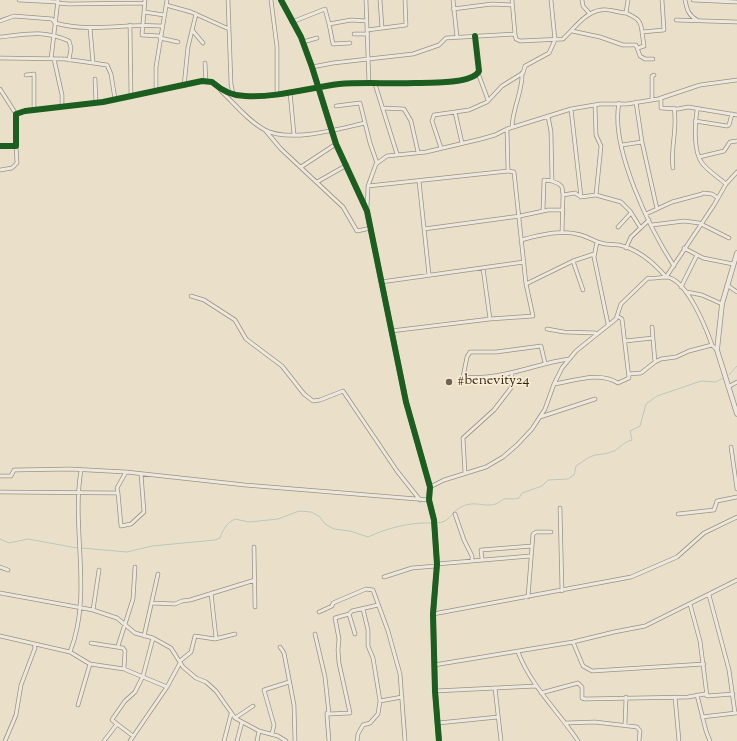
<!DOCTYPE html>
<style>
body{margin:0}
canvas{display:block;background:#eae0c9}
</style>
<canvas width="737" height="741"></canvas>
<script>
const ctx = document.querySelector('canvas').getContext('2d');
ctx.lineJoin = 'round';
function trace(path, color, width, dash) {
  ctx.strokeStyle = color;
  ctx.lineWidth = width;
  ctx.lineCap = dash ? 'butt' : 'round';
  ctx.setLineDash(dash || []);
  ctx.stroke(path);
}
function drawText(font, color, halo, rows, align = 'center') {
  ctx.font = font + ' "Sorts Mill Goudy",serif';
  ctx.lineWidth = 3;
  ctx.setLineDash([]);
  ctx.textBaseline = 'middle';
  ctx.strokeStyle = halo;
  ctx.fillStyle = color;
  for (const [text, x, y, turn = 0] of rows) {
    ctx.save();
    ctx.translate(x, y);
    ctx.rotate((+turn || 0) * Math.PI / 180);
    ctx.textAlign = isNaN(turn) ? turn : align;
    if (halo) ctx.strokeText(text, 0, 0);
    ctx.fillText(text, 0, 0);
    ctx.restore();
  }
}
const stream = new Path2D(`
 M729,375L737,366
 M436,523C451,522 449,515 459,508C474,499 483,508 496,504C499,503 501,500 504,499C509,498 514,500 519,498L522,493L542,486L548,480L568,479L574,475L576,466C582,462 588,457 595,455C602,454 607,454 614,451C620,448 623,442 632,440L630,431L640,426L646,404L657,396L701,381L716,382L723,378
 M0,539L9,543L28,539L77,548
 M81,548L127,552L152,546L215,540L220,538C223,529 227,523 235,519L249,522L278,519L299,511L311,512L319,516L325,524L334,529L350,531L368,537C387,528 411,522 432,523`);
const minor = new Path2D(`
 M19,0L57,2
 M145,0L142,35L160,36
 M228,0L231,84L233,94
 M271,0L277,47V93
 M366,0L369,84
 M380,0L382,28
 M453,0L457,37
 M512,0L515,34L516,39L520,41L563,39C574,29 585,12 601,10C609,8 618,13 626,13
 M582,0L583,6L590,14
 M628,0L626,13C637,18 641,20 642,32L664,30L662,0
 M685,0C687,9 688,15 697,20
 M693,0L737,2
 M57,3L69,4L144,3
 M166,5L191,12L229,29
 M453,9L492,4L512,5
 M144,12L164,15
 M676,20L737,22
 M0,21L14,16L52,19L55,23C90,33 126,23 161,26
 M292,22L325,9L329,24L351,20L367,21
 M329,24L333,44L350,43
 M130,25L131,97
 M90,28L93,62
 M192,30L203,43
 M367,30L406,25L405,0
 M572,31L600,37L623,45H636L640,56L645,59H653
 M354,34H368
 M0,37C27,34 44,30 69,41L71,48L69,60
 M160,38L178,42
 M303,42L317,38
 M638,48L644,46L642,32
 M0,58L65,59L107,65L111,74L115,99
 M51,59L58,0
 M54,59L62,95V107
 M205,63L206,82
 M312,67L333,63L413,54L439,45L446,38L515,34
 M478,73L488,100
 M26,75L34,74V110
 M95,79L96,103
 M375,84L397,154
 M184,86L188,47L196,14
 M0,89L16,114
 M156,91V67L167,0
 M221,91C235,104 248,121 265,130C291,143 338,129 365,123
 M290,92L294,135
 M661,98V108L678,109L688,107L737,115
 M652,100V76L654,75
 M636,102L642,142L657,209
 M619,103C610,148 650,229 674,266
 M595,105L596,135L601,146L596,195
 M336,106L360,103L370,143L377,163
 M382,108L404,109L411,121L418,152
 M571,109L581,197
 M697,110C695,123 693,151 702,163C708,171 718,177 726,184
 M455,112L462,143
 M548,116L551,132L552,181L559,184L562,187L563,195L562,232
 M695,121L727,126L729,125L732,114
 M512,127C513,106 523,91 522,73
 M265,130L281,149L343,207L357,231L371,228
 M622,145L642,142
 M0,146H16V114L25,111L103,102L202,81L212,82C221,90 232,96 245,96C276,98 308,88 339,84C363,82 390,84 415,83C429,83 473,84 479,71L475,36
 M441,148L432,121L434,115L469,110L487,102L502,86L523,73L525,66L549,53L555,40L551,0
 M699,157L724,151L730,142L737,141
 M301,167L336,144
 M673,168C670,149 678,128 674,108
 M0,170L12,168L17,163L16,146
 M419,181L429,275
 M317,182L347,165
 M368,186L508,171
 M563,195L575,193L581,197L596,195L621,202L630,211L640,227
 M367,209L368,186L376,164L387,156L426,152L481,139L495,135L507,129L571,109L600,104H627L658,99L700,85L737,80
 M543,211L544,180L552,181
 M646,214L672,202L702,194L703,193L712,194L718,198
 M652,225L684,221L699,223L729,238
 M618,227L631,213
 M424,229L520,216L548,210H563
 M521,240C540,235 562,229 581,235C588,237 594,241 601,243C607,245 613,244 619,245C638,249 654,263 666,277L714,205L726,184L737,172
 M597,242L594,257L608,324
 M626,248L631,237L649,220
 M684,248L703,258L733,264
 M573,261L583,290
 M483,268L490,319
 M381,282L524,262
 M526,284L573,261L594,254
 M727,285L737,292
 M681,287L697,255
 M687,292L702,295L722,304
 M191,296L204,300L235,320L246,339L282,366L304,394L313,401L320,400L343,391L397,471L420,500
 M652,327L655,362
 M547,329L564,332L596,333
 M391,331L490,319L533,316L526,284L514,172L508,171L507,129
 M625,341L653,338
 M545,363L541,346L496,352H470L467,357L463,377C501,381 533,364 569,359
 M629,374L641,373L655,362L661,359L676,357L689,351L712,345
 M554,384C574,381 599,371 618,383L629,378L622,319L617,316
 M728,387L737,382
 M540,417L595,399
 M731,447L737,489
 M465,473L463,438L494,410L511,388L512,373
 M0,476H11L14,470L70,469L126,472
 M430,487L444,480L486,467L503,457L517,445L532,429L545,409L554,384L562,368L576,351L616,319L621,304L648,278C654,279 661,277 667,277C687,280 706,328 712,345L717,350
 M0,492L118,493L117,488L126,472L245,485L429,500
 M118,493L121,526L131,524L144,512L141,474
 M560,508L562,591
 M455,514L464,540L472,556V561
 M678,514L714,510L717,501L737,497
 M254,547L255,607
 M482,559L481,550L532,546
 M437,564L530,556
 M0,567L8,570
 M384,577L412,568L436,566
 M0,593L93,610L117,618L135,633L153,638L171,648L183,667L196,678L206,682L216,691L235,718L259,731L278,736L286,741
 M211,593L216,638
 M709,595L729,670L735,713
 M528,597L533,534L536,532H551
 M152,603L175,604L182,601L190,600L255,580
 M690,604L700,641L707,696
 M93,610L99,570
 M319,612L332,606L333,603L366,589L373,590L388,631L400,674L405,741
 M349,614L355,634
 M433,614L631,577L677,557L704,533L737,517
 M315,634L325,677L329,714L327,713V716L329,741
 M0,636L70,652L90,664L124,669L167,687
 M144,636L158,574
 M573,642L583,666L592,671L704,664
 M91,643L123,648L125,651L124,669
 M118,646L133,599L135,567
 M280,647L284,653L294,705L295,741
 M70,652C93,594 71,531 81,470
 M518,652C531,686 558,711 578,741
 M180,661L191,652L195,636L215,639L235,634
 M434,665L573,642L614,632L645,626L737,580
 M495,688L501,741
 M435,691L536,686
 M541,693L578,683L582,687V698L585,699L688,697L705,694L707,696L733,694
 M697,695L706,731L710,741
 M675,697L679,741
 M380,701L402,697
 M78,705L90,664
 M329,714L350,713L339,663L338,650L339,639L335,618L349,614L352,611L378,605
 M702,717L736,713
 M235,718L253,706
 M438,723L498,717
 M566,723L595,722L637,727L640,731L639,741
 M625,725L626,697
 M272,734L274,725L264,690L289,682
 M133,736L112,720L113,718L125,701L135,692L143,676L153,638
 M5,741L16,715L21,685L35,648L34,644
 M104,741L117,724
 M130,741L167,687L180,663
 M224,741L231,714
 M237,741L242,722
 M257,741L259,731
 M357,741L358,734L363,725L370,723L378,714L380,701L373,658L368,646V630L363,609`);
const tertiary = new Path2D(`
 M281,0L301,37L312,67L336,144L367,211L406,402L430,487L429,500L434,520L437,564L433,614L435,691L439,741
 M737,253L722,304L717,350L737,414`);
const cycleway = new Path2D(`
 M281,0L301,37L312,67L336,144L367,211L406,402L430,487L429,500L434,520L437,564L433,614L435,691L439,741
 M0,146H16V114L25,111L103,102L202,81L212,82C221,90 232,96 245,96C276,98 308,88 339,84C363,82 390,84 415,83C429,83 473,84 479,71L475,36`);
const markers = [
 [449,382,4,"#726357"]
];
const poiNames = [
 ["#benevity24",457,382]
];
trace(stream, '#b8c8be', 1);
trace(minor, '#9a9285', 4.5);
trace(tertiary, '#9a9285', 5.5);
trace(minor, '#ede8dd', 3);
trace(tertiary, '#ede8dd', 4);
trace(cycleway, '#1b5e20', 6);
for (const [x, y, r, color] of markers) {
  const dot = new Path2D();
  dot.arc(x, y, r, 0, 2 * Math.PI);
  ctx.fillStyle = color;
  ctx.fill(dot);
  trace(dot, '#faefd3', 1.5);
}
drawText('14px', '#32201a', '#faefd3', poiNames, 'left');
</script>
